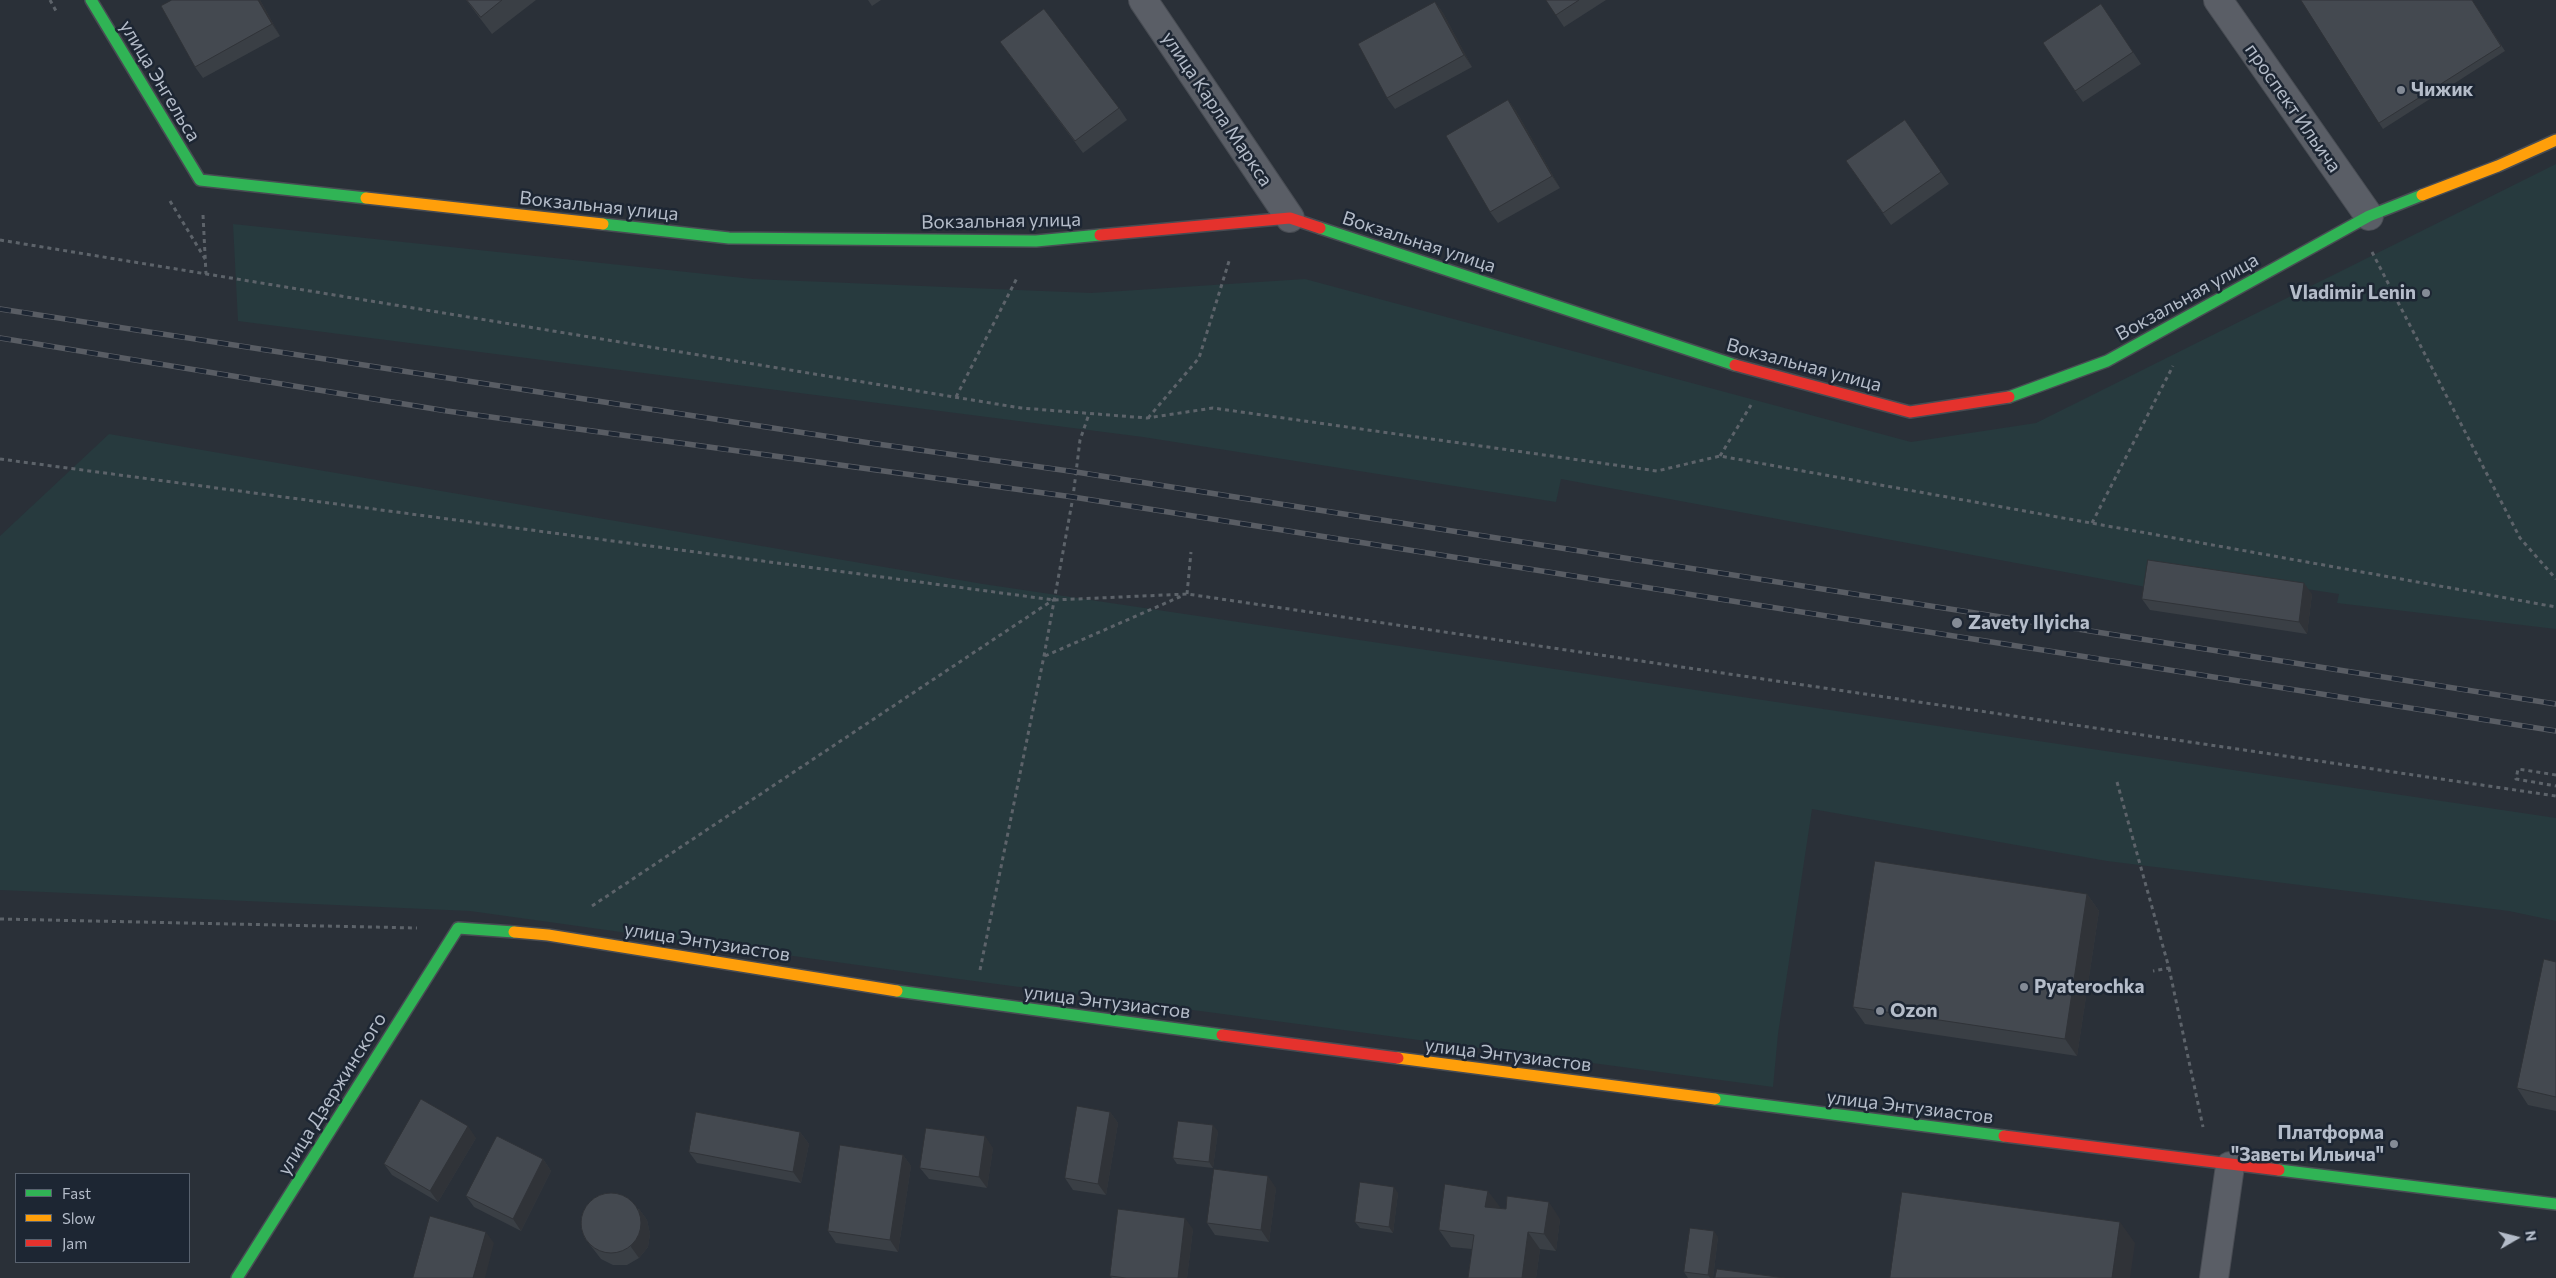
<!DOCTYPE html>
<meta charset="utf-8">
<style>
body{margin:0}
#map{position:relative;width:2556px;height:1278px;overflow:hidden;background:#2a3038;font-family:Commissioner,sans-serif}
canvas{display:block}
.legend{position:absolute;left:15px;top:1173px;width:175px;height:90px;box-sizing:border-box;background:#1d2633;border:1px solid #59626f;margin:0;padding:6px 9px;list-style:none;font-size:15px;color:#b4bcc9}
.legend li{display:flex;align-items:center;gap:10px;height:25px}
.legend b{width:25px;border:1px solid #59626f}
.north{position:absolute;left:2491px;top:1213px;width:50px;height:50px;-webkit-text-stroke:4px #1d2633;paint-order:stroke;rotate:82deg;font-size:14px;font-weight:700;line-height:20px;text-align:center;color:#b4bcc9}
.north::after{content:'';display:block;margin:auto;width:18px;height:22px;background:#b4bcc9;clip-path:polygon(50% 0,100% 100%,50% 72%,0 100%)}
</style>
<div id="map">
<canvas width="2556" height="1278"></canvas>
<ul class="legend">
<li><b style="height:6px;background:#30b455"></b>Fast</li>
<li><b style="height:6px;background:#ff9f0a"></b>Slow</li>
<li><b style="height:6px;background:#e5322d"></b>Jam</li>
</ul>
<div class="north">N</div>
</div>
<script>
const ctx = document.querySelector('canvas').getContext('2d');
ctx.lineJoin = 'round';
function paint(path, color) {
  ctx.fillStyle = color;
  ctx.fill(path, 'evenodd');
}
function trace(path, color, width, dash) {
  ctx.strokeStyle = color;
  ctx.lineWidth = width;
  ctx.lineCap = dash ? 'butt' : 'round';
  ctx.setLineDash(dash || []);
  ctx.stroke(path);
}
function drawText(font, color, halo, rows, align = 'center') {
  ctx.font = font + ' Commissioner,sans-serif';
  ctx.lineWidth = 5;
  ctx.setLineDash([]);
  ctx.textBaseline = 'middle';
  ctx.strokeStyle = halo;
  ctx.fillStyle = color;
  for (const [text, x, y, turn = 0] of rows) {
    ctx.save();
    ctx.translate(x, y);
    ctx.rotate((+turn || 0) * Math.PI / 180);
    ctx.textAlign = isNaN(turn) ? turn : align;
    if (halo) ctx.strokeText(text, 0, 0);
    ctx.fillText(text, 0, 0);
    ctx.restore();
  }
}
const green = new Path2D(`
 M2556,164V629L2337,603L2339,594L2150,565L2146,587L1561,479L1556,502L1143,437L238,321L233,224L753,279L1091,293L1305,279L1911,442L2036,423Z
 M109,434L983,584L2556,818V921L2509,911L2107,861L1812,809L1778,1034L1773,1087L944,977L470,911L0,890V536Z`);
const path = new Path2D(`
 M50,0L56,11
 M170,201L207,262
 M203,215L206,274
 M0,240L1021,408L1147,418L1213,408L1657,471L1720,456L2556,607
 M2372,252L2520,538L2556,579
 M956,397L1018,276
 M1148,418L1199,358L1230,258
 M1720,456L1751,405
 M0,459L1054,600L1187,594L2556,796
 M2092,523L2173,366
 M1187,594L1191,552
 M1045,656L1184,595
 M2556,775L2518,769L2516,779L2556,786
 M2117,782L2169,968L2153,971
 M592,906L1053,600
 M0,919L417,928
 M2169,968L2203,1127
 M980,970L1044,656L1073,497L1080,440L1089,414`);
const street = new Path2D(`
 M1143,0L1290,218
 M2218,0L2369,216
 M2214,1278L2230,1166`);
const fast = new Path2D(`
 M91,0L200,180L366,198
 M603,224L729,238L1036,241L1100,235
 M1320,228L1735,365
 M2009,397L2107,361L2369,216L2422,195
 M897,991L1222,1035
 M1715,1099L2004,1136
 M2279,1170L2556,1204
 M237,1278L458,928L514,932`);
const slow = new Path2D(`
 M2422,195L2498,166L2556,140
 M366,198L603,224
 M514,932L548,935L897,991
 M1398,1058L1715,1099`);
const jam = new Path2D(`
 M1100,235L1290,218L1320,228
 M1735,365L1910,412L2009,397
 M1222,1035L1398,1058
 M2004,1136L2279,1170`);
const rail = new Path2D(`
 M0,309L870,443L1076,472L2556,704
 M0,338L447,411L1073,497L2556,731`);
const wall = new Path2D(`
 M260,0L280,36L203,78L195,67Z
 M466,0H536L492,34Z
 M868,0H881L872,6Z
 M1546,0H1606L1564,27Z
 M2472,0L2505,51L2383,129L2379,123Z
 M1435,2L1443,13L1472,67L1395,109L1387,98Z
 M2101,4L2141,64L2083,102L2075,91Z
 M1000,42L1119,108L1127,120L1083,153Z
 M1508,100L1516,111L1560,188L1498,223L1490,212Z
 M1905,120L1949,184L1891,225L1846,161Z
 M2312,594L2307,634L2150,610L2142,599Z
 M2087,894L2099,911L2077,1056L1865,1024L1853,1007Z
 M2556,962V1111L2528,1105L2517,1088Z
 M1110,1112L1118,1123L1106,1195L1073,1190L1065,1178Z
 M1218,1131L1213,1168L1177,1164L1173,1158Z
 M800,1132L809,1144L801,1183L697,1163L689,1152Z
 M476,1138L438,1202L392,1175L384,1164Z
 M993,1148L987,1188L929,1179L920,1168Z
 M903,1155L911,1166L898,1252L836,1243L828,1231Z
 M543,1159L551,1171L521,1231L474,1207L466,1196Z
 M1276,1188L1269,1242L1215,1235L1207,1223Z
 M1398,1193L1393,1233L1360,1228L1355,1222Z
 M1500,1207L1499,1208L1560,1219L1556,1251L1540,1249L1536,1278H1468L1472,1249L1451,1247L1439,1230Z
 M639,1209L647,1220L650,1234L648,1247L639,1258L627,1265H613L601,1259L584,1237Z
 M1193,1229L1187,1278H1112L1110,1276Z
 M1718,1237L1713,1278H1688L1684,1272Z`);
const shadedWall = new Path2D(`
 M258,0H260L280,36L272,24Z
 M1435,2L1443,13L1472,67L1464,55Z
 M1508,100L1516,111L1560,188L1552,176Z
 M2304,583L2312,594L2307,634L2299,622Z
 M2087,894L2099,911L2077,1056L2065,1039Z
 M1110,1112L1118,1123L1106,1195L1098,1184Z
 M1213,1125L1218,1131L1213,1168L1209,1162Z
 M468,1126L476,1138L438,1202L430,1191Z
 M800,1132L809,1144L801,1183L793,1172Z
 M985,1136L993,1148L987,1188L979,1177Z
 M903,1155L911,1166L898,1252L890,1240Z
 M543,1159L551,1171L521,1231L513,1219Z
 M1268,1176L1276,1188L1269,1242L1261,1230Z
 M1394,1187L1398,1193L1393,1233L1389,1227Z
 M1488,1191L1500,1207L1497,1223L1485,1207Z
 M1549,1202L1560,1219L1556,1251L1544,1234Z
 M639,1209L647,1220L650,1234L648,1247L639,1258L631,1247Z
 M1185,1218L1193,1229L1187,1278H1178Z
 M2120,1222L2135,1243L2130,1278H2112Z
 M1714,1231L1718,1237L1713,1278H1710L1708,1275Z
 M486,1232L494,1243L485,1278H473Z
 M1528,1232L1540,1249L1536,1278H1522Z`);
const building = new Path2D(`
 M172,0H258L272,24L195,67L161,6Z
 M467,0H502L481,17Z
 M1546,0H1579L1556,15Z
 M2301,0H2472L2501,46L2379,123Z
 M1435,2L1464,55L1387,98L1358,44Z
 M2101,4L2133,52L2075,91L2043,43Z
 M1044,9L1119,108L1075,141L1000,42Z
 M1508,100L1552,176L1490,212L1446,136Z
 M1905,120L1941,172L1883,213L1846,161Z
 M2148,560L2304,583L2299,622L2142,599Z
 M1875,861L2087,894L2065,1039L1853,1007Z
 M2544,959L2556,962V1097L2517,1088Z
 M421,1099L468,1126L430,1191L384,1164Z
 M1077,1106L1110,1112L1098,1184L1065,1178Z
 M696,1112L800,1132L793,1172L689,1152Z
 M1178,1121L1213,1125L1209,1162L1173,1158Z
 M926,1128L985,1136L979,1177L920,1168Z
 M497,1136L543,1159L513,1219L466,1196Z
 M840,1145L903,1155L890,1240L828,1231Z
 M1214,1169L1268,1176L1261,1230L1207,1223Z
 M1360,1182L1394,1187L1389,1227L1355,1222Z
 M1445,1184L1488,1191L1485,1207L1506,1209L1507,1196L1549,1202L1544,1234L1528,1232L1522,1278H1468L1474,1235L1439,1230Z
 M1902,1192L2120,1222L2112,1278H1890Z
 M581 1223a30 30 0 1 1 60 0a30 30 0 1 1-60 0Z
 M1118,1209L1185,1218L1178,1278H1126L1110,1276Z
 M430,1216L486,1232L473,1278H413Z
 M1690,1228L1714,1231L1708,1275L1684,1272Z
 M1717,1269L1785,1278H1715Z`);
const markers = [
 [2401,90,5,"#848b96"],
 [2426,293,5,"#848b96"],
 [1957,623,6,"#848b96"],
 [2024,987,5,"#848b96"],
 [1880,1011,5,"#848b96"],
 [2394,1144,5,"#848b96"]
];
const streetNames = [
 ["улица Энгельса",160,81,59],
 ["проспект Ильича",2293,108,55],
 ["улица Карла Маркса",1217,109,56],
 ["Вокзальная улица",599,206,6],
 ["Вокзальная улица",1001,221,-1],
 ["Вокзальная улица",1419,242,18],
 ["Вокзальная улица",2187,297,-29],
 ["Вокзальная улица",1804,365,15],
 ["улица Энтузиастов",707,942,9],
 ["улица Энтузиастов",1107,1002,7],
 ["улица Энтузиастов",1508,1055,7],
 ["улица Дзержинского",332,1094,-58],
 ["улица Энтузиастов",1910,1107,7]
];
const poiNames = [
 ["Чижик",2411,90],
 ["Vladimir Lenin",2416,293,"right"],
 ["Zavety Ilyicha",1968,623],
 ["Pyaterochka",2034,987],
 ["Ozon",1890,1011],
 ["Платформа",2384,1133,"right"],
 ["\"Заветы Ильича\"",2384,1155,"right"]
];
paint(green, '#273a3e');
trace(street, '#484c53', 30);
trace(fast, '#484c53', 14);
trace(slow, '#484c53', 14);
trace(jam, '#484c53', 14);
trace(path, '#5d636a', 3, [4, 4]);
trace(street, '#5a5e66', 28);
trace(fast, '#30b455', 11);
trace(slow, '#ff9f0a', 11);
trace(jam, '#e5322d', 11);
trace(rail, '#595d64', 5.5);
trace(rail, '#1d2633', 4, [11]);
paint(wall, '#3a3f45');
paint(shadedWall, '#303338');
paint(building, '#444950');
trace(building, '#303338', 1);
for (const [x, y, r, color] of markers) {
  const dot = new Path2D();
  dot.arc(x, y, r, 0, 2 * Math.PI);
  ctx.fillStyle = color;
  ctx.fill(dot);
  trace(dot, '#1d2633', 2);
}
drawText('19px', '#b4bcc9', '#1d2633', streetNames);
drawText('bold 19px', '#b4bcc9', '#1d2633', poiNames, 'left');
</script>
